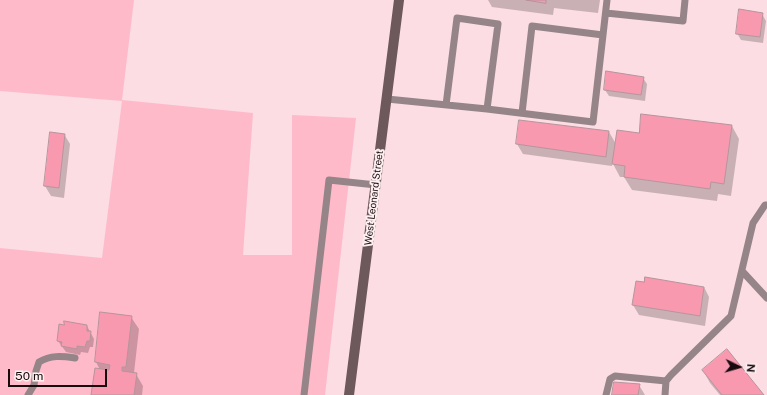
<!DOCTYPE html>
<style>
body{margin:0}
#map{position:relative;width:767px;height:395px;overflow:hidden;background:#fbdde3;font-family:"Public Sans",sans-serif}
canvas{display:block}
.north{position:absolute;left:719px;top:347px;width:40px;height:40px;-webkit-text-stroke:3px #feeff1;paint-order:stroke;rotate:95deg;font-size:11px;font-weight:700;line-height:16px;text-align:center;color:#170b0e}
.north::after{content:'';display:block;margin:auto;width:14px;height:18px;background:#170b0e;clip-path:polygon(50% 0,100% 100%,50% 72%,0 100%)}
.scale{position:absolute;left:8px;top:369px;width:99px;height:18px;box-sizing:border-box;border:2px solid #170b0e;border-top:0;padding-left:5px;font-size:12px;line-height:14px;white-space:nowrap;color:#170b0e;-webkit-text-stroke:3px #feeff1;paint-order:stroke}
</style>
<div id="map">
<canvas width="767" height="395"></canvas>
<div class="north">N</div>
<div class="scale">50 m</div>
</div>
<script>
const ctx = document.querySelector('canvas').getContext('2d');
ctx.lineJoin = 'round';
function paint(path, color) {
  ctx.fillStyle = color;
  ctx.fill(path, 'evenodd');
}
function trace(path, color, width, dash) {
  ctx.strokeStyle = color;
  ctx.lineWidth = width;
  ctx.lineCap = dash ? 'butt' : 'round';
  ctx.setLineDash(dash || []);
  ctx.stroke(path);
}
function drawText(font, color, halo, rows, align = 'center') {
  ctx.font = font + ' "Public Sans",sans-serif';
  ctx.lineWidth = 4;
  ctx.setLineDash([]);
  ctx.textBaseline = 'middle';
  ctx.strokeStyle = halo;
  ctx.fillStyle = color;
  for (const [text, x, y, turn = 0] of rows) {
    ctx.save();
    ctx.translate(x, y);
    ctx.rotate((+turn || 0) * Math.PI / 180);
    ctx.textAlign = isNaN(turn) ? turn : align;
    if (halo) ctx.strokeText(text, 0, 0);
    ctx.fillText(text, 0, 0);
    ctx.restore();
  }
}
const green = new Path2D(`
 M0,0H134L122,100L253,113L243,255H292V115L356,118L325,395H0V248L102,258L122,101L0,91Z`);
const shadow = new Path2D(`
 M488,0H600L598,13L554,8L553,15L492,7Z
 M762,14L766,21L763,43L741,40L737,33Z
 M643,78L647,84L645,101L609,96L605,90Z
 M520,121L609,132L616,144L640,134L732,126L739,139L731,196L718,194L717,201L632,190L624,177H620L612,162V166L523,154L517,144Z
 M64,134L70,144L64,198L51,196L45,186Z
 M704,287L709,297L705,326L639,315L633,305Z
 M131,317L139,329L134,373L136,374L143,386L142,395H92L100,370L96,362Z
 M87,326L94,339L93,347H90L88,353L81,352L80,355L66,352L58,341Z
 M703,370L762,395H720L710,383Z
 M639,385L645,395H613Z`);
const building = new Path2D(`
 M526,0H546V3Z
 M739,9L763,13L760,37L736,34Z
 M606,71L644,77L641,95L604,90Z
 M641,114L732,125L724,184L711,182L710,189L624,177L625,166L612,164L617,130L639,133Z
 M519,120L609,131L606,157L516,144Z
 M50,132L65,134L59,188L44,186Z
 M645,277L704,287L700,316L632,305L636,281L644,282Z
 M100,312L132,316L126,367H122V371L137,373L134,395H91L95,368L109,370L110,365L95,362Z
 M64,321L87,325V331H91L90,341H87L85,347L77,346V349L61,346L62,342L57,341L59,324L64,325Z
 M727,349L764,395H722L702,370Z
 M614,382L640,384L638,395H612Z`);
const lane = new Path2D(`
 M606,13L683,21L685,0
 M387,99L487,109L593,122L607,0
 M446,105L457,18L498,24L487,109
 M522,113L532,26L603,35
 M742,271L767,298
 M28,395L34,385L36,371L39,362C51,355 61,356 75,358
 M304,395L329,180L376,185
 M606,395L610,379L615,376L666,381
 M665,395L666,381L671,375L731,316L753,223L765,205H767`);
const secondary = new Path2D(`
 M349,395L399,0`);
const streetNames = [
 ["West Leonard Street",374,198,-83]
];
paint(green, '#ffbac9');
paint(shadow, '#0003');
paint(building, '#f899b0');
trace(building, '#b6949b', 1);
trace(lane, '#958588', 7);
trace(secondary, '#6d585c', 10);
drawText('10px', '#170b0e', '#feeff1', streetNames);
</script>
